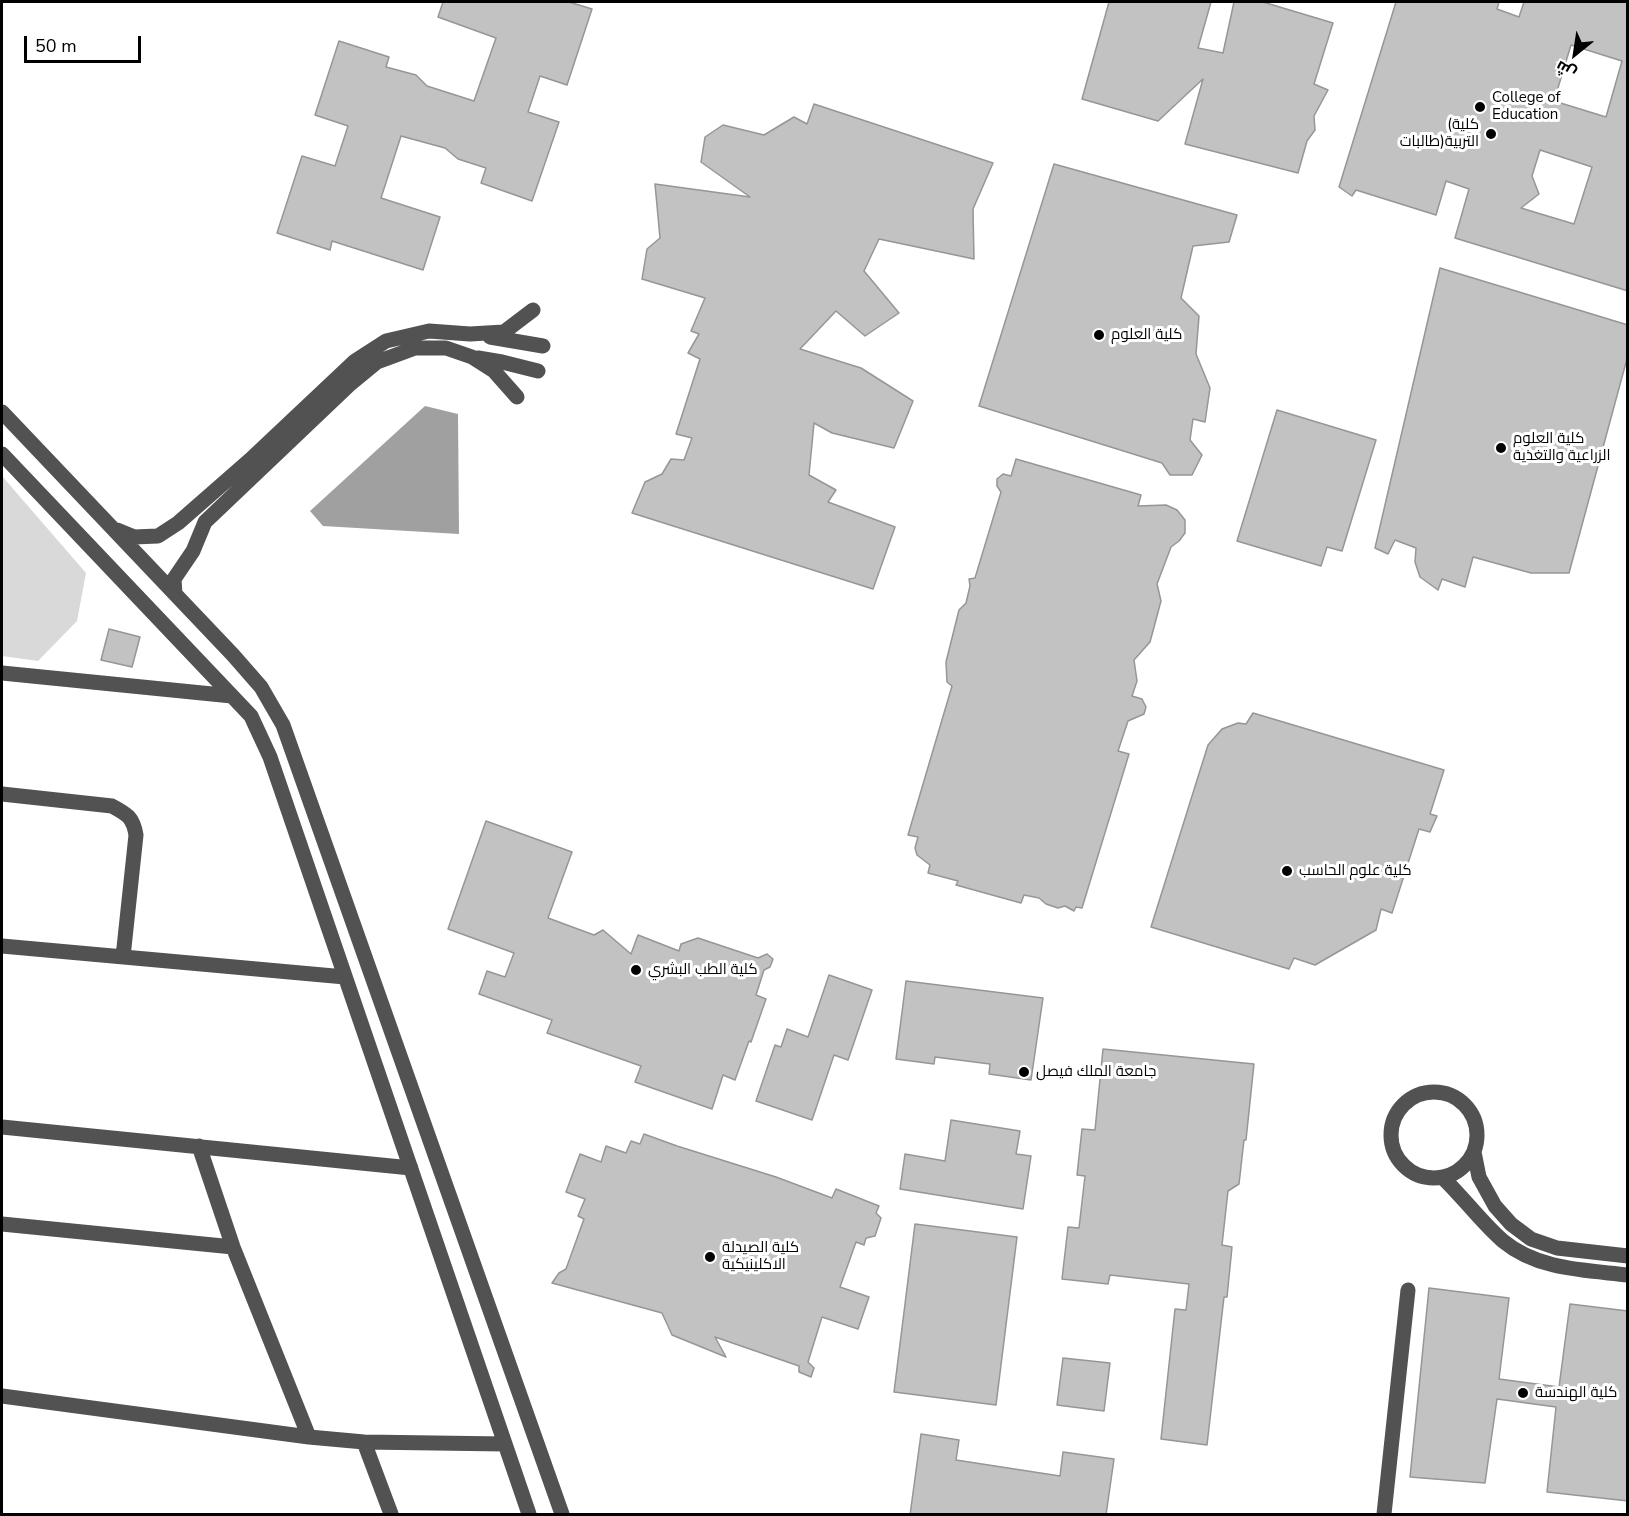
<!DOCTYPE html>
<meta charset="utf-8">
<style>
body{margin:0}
#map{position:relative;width:1629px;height:1516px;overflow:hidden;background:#fff;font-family:"Nunito Sans",Cairo,sans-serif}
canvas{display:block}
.frame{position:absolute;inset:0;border:3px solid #000;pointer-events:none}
.north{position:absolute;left:1545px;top:24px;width:60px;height:60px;-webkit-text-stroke:4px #fff;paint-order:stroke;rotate:210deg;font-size:16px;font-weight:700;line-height:24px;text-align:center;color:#000}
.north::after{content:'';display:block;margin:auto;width:21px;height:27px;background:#000;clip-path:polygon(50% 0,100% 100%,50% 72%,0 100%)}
.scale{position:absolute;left:24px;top:36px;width:117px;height:27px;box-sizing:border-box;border:3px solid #000;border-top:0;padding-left:8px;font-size:18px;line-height:21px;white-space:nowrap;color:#000;-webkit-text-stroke:4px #fff;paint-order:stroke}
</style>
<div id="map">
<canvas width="1629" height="1516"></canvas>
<div class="frame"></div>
<div class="north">ش</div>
<div class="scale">50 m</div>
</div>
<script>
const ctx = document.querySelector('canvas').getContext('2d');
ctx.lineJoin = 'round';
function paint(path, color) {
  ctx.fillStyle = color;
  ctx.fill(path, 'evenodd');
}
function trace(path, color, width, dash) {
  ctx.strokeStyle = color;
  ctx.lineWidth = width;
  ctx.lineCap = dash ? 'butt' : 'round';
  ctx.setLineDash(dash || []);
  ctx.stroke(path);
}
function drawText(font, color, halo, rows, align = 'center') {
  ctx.font = font + ' "Nunito Sans",Cairo,sans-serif';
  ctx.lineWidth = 6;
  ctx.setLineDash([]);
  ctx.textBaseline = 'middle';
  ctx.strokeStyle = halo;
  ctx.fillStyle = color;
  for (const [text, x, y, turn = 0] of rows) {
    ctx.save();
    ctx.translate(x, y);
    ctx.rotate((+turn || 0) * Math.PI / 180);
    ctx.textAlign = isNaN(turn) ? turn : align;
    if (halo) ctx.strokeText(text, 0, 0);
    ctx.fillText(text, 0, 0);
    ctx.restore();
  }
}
const green = new Path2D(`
 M2,476L86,573L77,621L38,661L2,656Z`);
const water = new Path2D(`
 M425,406L458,414L459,534L323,526L310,511Z`);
const building = new Path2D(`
 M443,2H569L592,9L567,85L540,76L528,112L559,122L532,201L481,183L486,168L458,159L445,148L401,136L381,198L440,217L423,270L332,241L330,250L277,233L302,156L335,166L348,126L315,115L339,41L389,57L386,67L416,75L427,86L474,101L496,38L438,17Z
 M1109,2H1211L1198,48L1223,53L1234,2H1263L1333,23L1314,84L1328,90L1314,116L1315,130L1307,141L1298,173L1185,144L1203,79L1158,121L1082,99Z
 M1396,2H1499L1497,9L1519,17L1524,2H1628V291L1455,238L1469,189L1446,181L1436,215L1356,190L1352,196L1339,187ZM1571,45L1622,61L1606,117L1554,101ZM1540,150L1592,167L1574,224L1521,208L1539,194L1532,176Z
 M814,104L993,163L973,209L974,259L879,239L864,271L899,313L865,336L836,311L800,349L861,368L913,401L894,448L832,433L814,423L809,475L836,490L828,502L895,527L873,589L632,513L645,482L662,474L671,459L684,460L692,438L676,434L700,359L688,353L699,334L691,331L705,298L642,279L647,249L660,238L655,184L750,197L701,162L705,137L723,125L764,135L794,117L807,124Z
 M1054,164L1237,215L1229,242L1193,246L1181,298L1199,316L1196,354L1210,388L1205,422L1193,419L1190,440L1202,455L1192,475H1170L1162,463L979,406Z
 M1440,268L1628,325V355L1569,573H1531L1473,557L1465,587L1442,579L1438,590L1420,577L1415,562L1416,548L1395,540L1388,554L1375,548Z
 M1277,410L1376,440L1342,551L1327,547L1321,566L1237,541Z
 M1016,459L1141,495L1138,506L1166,505L1177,510L1185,520V533L1179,541L1171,547L1157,584L1161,601L1150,642L1134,660L1137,681L1132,696L1142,699L1146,707L1144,714L1128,721L1118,751L1129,754L1082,908L1076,907L1074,911L1065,906L1058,908L1046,904L1039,898L1024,895L1021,903L956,885L958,881L928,873L930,865L917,855L915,848L918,837L908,835L952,686L947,682L946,662L959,610L966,603L970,586L969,579L975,578L1001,492L997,486V479L1003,474L1011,476Z
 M109,629L140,637L132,667L101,660Z
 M1253,713L1444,770L1430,814L1437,816L1430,832L1419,829L1392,913L1381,909L1376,930L1315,965L1294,958L1289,969L1151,927L1208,745L1222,729L1238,723L1246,724Z
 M486,821L572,852L548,918L594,935L603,930L631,954L638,935L679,951L681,944L698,938L758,958L767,954L773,959L770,967L764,970L756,995L766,999L751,1042L749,1041L735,1080L723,1075L712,1109L635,1082L641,1066L547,1033L552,1020L479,994L487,971L505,977L514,953L448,929Z
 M829,975L872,990L848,1060L834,1055L812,1120L756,1101L775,1045L781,1047L787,1029L808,1037Z
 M906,981L1043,998L1031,1080L989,1074L990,1064L935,1057L934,1064L896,1059Z
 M1103,1049L1254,1064L1246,1140H1244L1239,1184L1228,1191L1222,1245L1232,1247L1227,1297H1224L1207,1445L1161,1439L1175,1309L1186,1310L1189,1284L1110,1275L1108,1284L1062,1279L1068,1227L1079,1228L1085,1176L1077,1175L1082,1129L1095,1130Z
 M951,1120L1020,1131L1016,1154L1031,1156L1023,1209L900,1189L905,1154L945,1161Z
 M644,1134L677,1146L776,1177L832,1198L836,1189L879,1206L876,1213L881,1218L875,1236L866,1238L864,1245L856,1242L840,1287L869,1297L858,1329L822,1317L808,1362L814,1368L811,1377L799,1372V1366L715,1337L726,1357L672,1335L662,1313L552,1283L559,1273L566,1269L584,1219L578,1216L585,1199L566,1192L580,1154L601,1162L606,1146L626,1153L631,1141L640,1144Z
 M915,1224L1017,1237L996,1405L894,1392Z
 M1429,1288L1509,1298L1499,1379L1559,1387L1570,1304L1628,1311V1501L1547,1492L1556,1407L1497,1399L1485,1483L1410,1477Z
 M1063,1358L1110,1363L1104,1411L1057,1405Z
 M921,1434L959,1440L956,1460L1060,1476L1063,1452L1114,1459L1106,1515H910Z`);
const minor = new Path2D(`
 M490,337L543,346
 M478,358L502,362L538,371
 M2,412L233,655L261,687L283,725L562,1514
 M2,454L251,716L270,757L529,1514
 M117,530L134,537L158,536L178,523L250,460L355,361L386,341L429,331L470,334L504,332L533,310
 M175,594L174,579L193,551L205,522L349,385L377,362L415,348H446L472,357L494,371L517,397
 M2,673L232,696
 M2,794L112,806C127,814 133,817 136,835L123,957
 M2,946L345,977
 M1391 1135a43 43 0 1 1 86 0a43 43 0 1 1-86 0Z
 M2,1127L411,1168
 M199,1146L233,1247L309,1437
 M1474,1152L1479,1177L1495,1206L1511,1224L1531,1239L1557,1248L1628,1256
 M1442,1177C1463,1197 1482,1223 1503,1241C1538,1270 1585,1270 1628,1275
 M2,1224L233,1247
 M2,1396L309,1437L364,1442L505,1444
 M364,1442L391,1514
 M1384,1514L1408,1290`);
const markers = [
 [1480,107,6,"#000"],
 [1491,134,6,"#000"],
 [1099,335,6,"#000"],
 [1501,448,6,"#000"],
 [1287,871,6,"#000"],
 [636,970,6,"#000"],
 [1024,1072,6,"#000"],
 [710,1257,6,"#000"],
 [1523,1393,6,"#000"]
];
const poiNames = [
 ["College of",1492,98],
 ["Education",1492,115],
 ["(كلية",1479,125,"right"],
 ["التربية(طالبات",1479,142,"right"],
 ["كلية العلوم",1111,335],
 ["كلية العلوم",1513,439],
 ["الزراعية والتغذية",1513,456],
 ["كلية علوم الحاسب",1299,871],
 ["كلية الطب البشري",648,970],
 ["جامعة الملك فيصل",1036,1072],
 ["كلية الصيدلة",722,1248],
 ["الاكلينيكية",722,1265],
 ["كلية الهندسة",1535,1393]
];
paint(green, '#d9d9d9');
paint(water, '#a0a0a0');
paint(building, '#c2c2c2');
trace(building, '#969696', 1.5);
trace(minor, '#525252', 15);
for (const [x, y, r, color] of markers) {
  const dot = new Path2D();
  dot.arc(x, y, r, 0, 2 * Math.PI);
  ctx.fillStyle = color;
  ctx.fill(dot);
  trace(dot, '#fff', 2);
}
drawText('15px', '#000', '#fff', poiNames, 'left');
</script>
